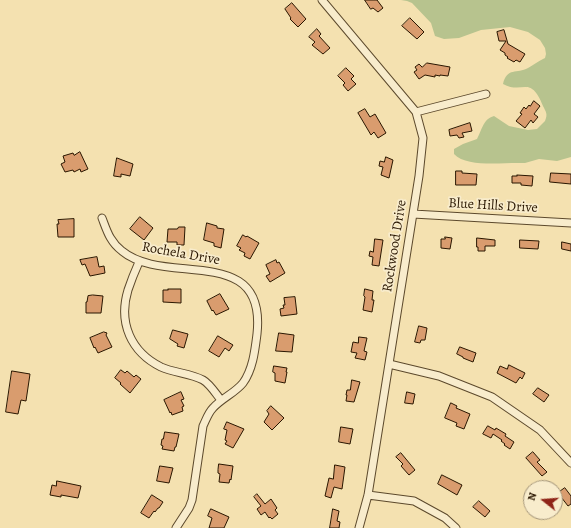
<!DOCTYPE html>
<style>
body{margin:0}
#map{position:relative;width:571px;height:528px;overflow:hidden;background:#f4e1b0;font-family:Alegreya,serif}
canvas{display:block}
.north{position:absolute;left:523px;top:480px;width:40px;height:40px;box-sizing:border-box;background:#f8eccc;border:1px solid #a5967a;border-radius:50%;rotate:287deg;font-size:11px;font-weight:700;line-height:16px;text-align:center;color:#291600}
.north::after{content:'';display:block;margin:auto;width:14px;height:18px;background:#8f2418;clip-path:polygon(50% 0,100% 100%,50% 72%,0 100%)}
</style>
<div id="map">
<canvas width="571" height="528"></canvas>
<div class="north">N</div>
</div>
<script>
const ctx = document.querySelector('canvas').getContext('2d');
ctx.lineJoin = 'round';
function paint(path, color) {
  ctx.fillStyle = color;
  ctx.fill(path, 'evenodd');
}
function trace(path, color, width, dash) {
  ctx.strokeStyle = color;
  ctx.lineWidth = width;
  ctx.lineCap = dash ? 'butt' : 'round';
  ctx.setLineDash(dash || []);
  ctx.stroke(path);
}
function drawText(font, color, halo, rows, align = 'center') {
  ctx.font = font + ' Alegreya,serif';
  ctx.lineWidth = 3.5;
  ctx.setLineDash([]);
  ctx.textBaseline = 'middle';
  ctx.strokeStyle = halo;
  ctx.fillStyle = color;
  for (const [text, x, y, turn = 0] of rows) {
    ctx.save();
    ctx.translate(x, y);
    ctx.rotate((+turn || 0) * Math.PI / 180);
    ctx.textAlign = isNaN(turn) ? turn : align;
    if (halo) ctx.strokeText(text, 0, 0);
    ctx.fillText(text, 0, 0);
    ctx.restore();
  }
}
const green = new Path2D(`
 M401,0H571V157L557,161L539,159L525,163H517C499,163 466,167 454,154V149L463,144L477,139C482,130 483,119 494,116L509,126L528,130L537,129L545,121C548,114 546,112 543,106C530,74 523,95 503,84C507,67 517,74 528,68C534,65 538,61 545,58L546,54L545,48L540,40L528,32L510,27L481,30L459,38L444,39L435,36L431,23L412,3L407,1Z`);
const building = new Path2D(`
 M365,0H377L383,8L378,12L373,8L371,9Z
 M292,3L306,19L298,27L290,19L291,18L285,9Z
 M410,18L424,32L417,39L402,26Z
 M317,29L321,34L319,36L330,48L323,54L312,45L315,42L309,37Z
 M504,30L508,44L525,54L520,62L516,60L514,62L507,58L508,57L505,55V53L500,50L506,41H499L497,32Z
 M427,63L450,67L448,76L440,75V76L435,75V77L425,75L419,79L414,72L417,70L415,67L419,64L422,67Z
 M346,68L354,76L351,79L356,84L348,91L343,85L345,83L338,76Z
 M534,101L540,106L534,114L538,117L533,123L531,120L525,128L516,121L522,114L520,113L524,107L526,109L529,105L530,106Z
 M365,109L370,117L375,114L386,133L378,138L374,132L371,135L358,113Z
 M470,123L472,131L462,133L464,137L459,138L457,135L450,136L449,130Z
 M80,152L88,169L81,172L80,169L74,172L73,170L65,172L61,164L65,162L63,156L73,153L74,155Z
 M386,157L393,160L389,178L381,175L383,167L379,166L380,161L384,162Z
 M117,158L133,164L130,176L121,174V177L114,176Z
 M456,171H462V173L477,174L476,185H456Z
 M551,173L571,174V184L550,182Z
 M517,175L533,176L532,186L521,185V183H512V176H517Z
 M140,217L153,228L144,240L130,229Z
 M74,219V237H58L57,224H59L58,220Z
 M207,223L217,226V228L224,229L221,248L214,246V243L204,240Z
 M179,227H185L184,245H177V242H167L168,229H177Z
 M243,235L246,237L247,236L259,243L250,259L244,256L245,253L239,250L241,248L237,246Z
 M445,237L452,238L450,249L441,248V239H445Z
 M477,238L495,240V246H485V251H478V247H477Z
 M375,239L383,240L379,266L372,265L373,257L369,256L370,251L373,252Z
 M520,240L539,241L538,249L520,248Z
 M562,242L571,244V251L562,249Z
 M97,257L99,267L104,266L105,273L90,276L85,264L82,265L80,260Z
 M276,260L277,263L279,262L285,273L270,282L266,276L270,274L266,265Z
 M168,289H181V303L163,302V290H168Z
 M365,289L373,291L372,300H374L372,312L363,310L365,297L364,296Z
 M220,294L229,309L216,315L213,310L212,311L207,301Z
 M93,295L103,296L101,313H86V302H87L88,296Z
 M295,297L297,314L281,316L280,309L284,308L283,305H285L284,298Z
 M419,326L427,328L425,340H421L420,343L415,342Z
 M173,330L188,334L184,348L177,346L178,344L170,339Z
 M104,332L107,333L106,335L112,347L98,353L95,347L94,348L90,338Z
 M279,333L294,335L292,352L276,351Z
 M218,336L233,345L229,351L225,348L219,357L209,351Z
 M359,337L367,338L364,351L367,352L365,360L355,358L357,353L351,352L353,342L358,343Z
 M460,347L476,353L473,362L463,358V357L457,354Z
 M509,365L525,373L522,379L520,377L516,383L497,373L500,366L507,369Z
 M274,366L287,368L286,372H287L285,383L275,381V373L273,372Z
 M121,370L125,373L127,371L134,377L136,375L141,379L130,393L120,384L121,383L115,378Z
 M12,371L30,374L26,401L21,400L18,414L6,412Z
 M352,380L360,382L354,402L346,401L347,395H346L347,390H350Z
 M538,388L549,395L544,402L533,394Z
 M181,392L184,399L181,400L184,406L182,407L183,411L172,415L171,412L170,413L164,400Z
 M407,392L415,394L413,404L405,403Z
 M451,403L457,406L456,408L470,414L464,429L456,426L457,423L445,418Z
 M271,406L284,418L272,430L264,422L269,414L267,411Z
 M227,422L244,429L233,448L225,444L227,441L225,440L227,430L224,429Z
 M488,426L495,430L496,428L506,434L505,436L514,442L510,449L504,445L505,444L501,441L502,440L493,434L491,438L483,434Z
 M341,427L353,429L350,444L339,442Z
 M165,432L179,434L176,447H175L174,451L162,449L163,446L161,445L162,439H163Z
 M533,452L540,460L537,462L547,472L542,476L526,458Z
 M401,453L415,470L409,475L401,466L403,464L396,457Z
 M219,464L233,466L231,480L230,479L229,483L219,482L220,474L218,473V470Z
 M335,465L345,467L342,489L334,487L331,498L325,496L329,478L333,479Z
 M160,466L173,468L169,483L157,481Z
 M442,475L462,485L457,495L438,484Z
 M57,481L81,486L78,498L61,495V497L50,495L52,485L56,486Z
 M565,488L571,496V504L568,506L558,493Z
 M257,494L265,504L271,499L277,508L275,510L278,514L272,519L270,517L269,518L265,512L261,515L257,509L261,506L254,497Z
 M152,495L163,502L159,508H158L155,512L154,511L149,518L141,513Z
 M479,501L490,511L485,517L473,507Z
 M211,509L229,517L224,528H209L212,518L208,516Z
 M333,509L339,511L337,521L340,522L339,528H330Z`);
const street = new Path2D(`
 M322,0L416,112L423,138L419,176L368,495L359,528
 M416,112L486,94
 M413,214L571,223
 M102,218C107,231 110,242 122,251C165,287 267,242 257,334C255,350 253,369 243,383C235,393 222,398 213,408C208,413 206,420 203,426L192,500L189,508L176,528
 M139,262C135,271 131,281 128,290C118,323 131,352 161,367C174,373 190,373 203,380C210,384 216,394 221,400
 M389,364L439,376L492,397L540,430L571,463
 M368,495L414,501L445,518L456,528`);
const streetNames = [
 ["Blue Hills Drive",493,206,3],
 ["Rockwood Drive",395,246,-81],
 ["Rochela Drive",181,254,10]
];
paint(green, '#b7c38e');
paint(building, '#d99c6e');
trace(building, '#291600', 1);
trace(street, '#5c492c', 9);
trace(street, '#f8eccc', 7);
drawText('14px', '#291600', '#f8eccc', streetNames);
</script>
